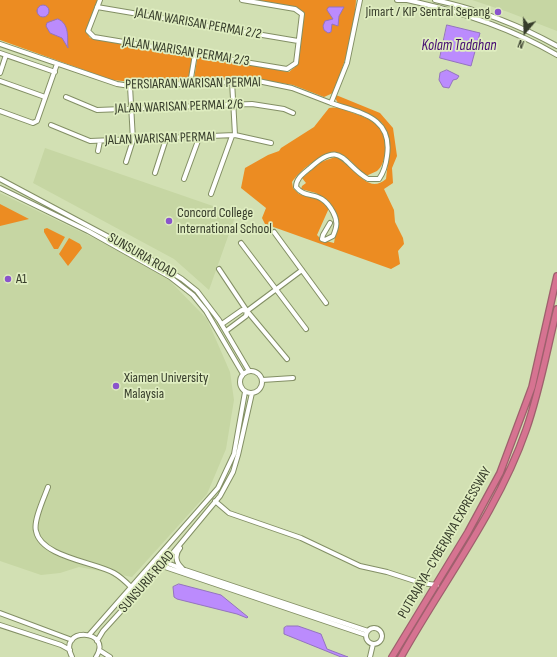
<!DOCTYPE html>
<meta charset="utf-8">
<style>
body{margin:0}
#map{position:relative;width:557px;height:657px;overflow:hidden;background:#d2e0b3;font-family:"Sofia Sans Condensed",sans-serif}
canvas{display:block}
.north{position:absolute;left:505px;top:12px;width:40px;height:40px;-webkit-text-stroke:3px #dfedc0;paint-order:stroke;rotate:199deg;font-size:11px;font-weight:700;line-height:16px;text-align:center;color:#363c2a}
.north::after{content:'';display:block;margin:auto;width:14px;height:18px;background:#363c2a;clip-path:polygon(50% 0,100% 100%,50% 72%,0 100%)}
</style>
<div id="map">
<canvas width="557" height="657"></canvas>
<div class="north">N</div>
</div>
<script>
const ctx = document.querySelector('canvas').getContext('2d');
ctx.lineJoin = 'round';
function paint(path, color) {
  ctx.fillStyle = color;
  ctx.fill(path, 'evenodd');
}
function trace(path, color, width, dash) {
  ctx.strokeStyle = color;
  ctx.lineWidth = width;
  ctx.lineCap = dash ? 'butt' : 'round';
  ctx.setLineDash(dash || []);
  ctx.stroke(path);
}
function drawText(font, color, halo, rows, align = 'center') {
  ctx.font = font + ' "Sofia Sans Condensed",sans-serif';
  ctx.lineWidth = 3.5;
  ctx.setLineDash([]);
  ctx.textBaseline = 'middle';
  ctx.strokeStyle = halo;
  ctx.fillStyle = color;
  for (const [text, x, y, turn = 0] of rows) {
    ctx.save();
    ctx.translate(x, y);
    ctx.rotate((+turn || 0) * Math.PI / 180);
    ctx.textAlign = isNaN(turn) ? turn : align;
    if (halo) ctx.strokeText(text, 0, 0);
    ctx.fillText(text, 0, 0);
    ctx.restore();
  }
}
const built = new Path2D(`
 M472,0H557V31L508,12Z
 M45,148L236,214L209,290L174,259L33,183Z
 M0,193L96,239L169,280L207,319L230,372L234,400L226,449L207,494L132,577L79,567L60,573L41,575L0,561Z`);
const green = new Path2D(`
 M0,0H98L86,31L90,38L190,55L193,60L189,79L185,82L143,83L112,80L0,40Z
 M253,0H356C355,33 345,63 333,93L324,97L293,85L261,80L197,81L194,80L197,59L200,56L289,72L295,67L304,14L297,7Z
 M336,95L380,113L393,128L397,156L392,168L393,183L384,189L394,210L395,222L403,238L404,244L398,251L400,264L391,269L265,224L262,218L266,208L241,188L245,168L268,155L279,151L281,148L314,127L329,108C336,106 346,110 353,113C375,120 389,129 385,154C384,160 382,167 377,171L366,176C357,169 351,159 342,155C326,148 300,170 292,182L293,188L299,194L321,199L329,208L317,235L322,240L334,243L338,220L329,202L316,193L301,189L302,186L306,183L302,178L321,162L335,157C353,160 365,197 386,179L390,143L388,135L382,123L367,113L338,103L335,98Z
 M0,204L29,219L0,226Z
 M47,228L65,237L58,249H54L44,232V229Z
 M69,238L80,244L82,248L68,266L59,254Z`);
const water = new Path2D(`
 M37 11a6 6 0 1 1 12 0a6 6 0 1 1-12 0Z
 M329,7H344L339,16L338,26L332,24L331,32L328,33L324,30L323,26L325,21L333,19L327,10Z
 M58,19C70,24 67,38 68,48L62,38L50,33L46,26L47,23Z
 M447,25L480,33L471,66L440,58Z
 M447,70L459,76L457,79L453,80L449,88L443,87L439,80L440,73Z
 M179,584L221,595L248,617L247,618L237,614L177,599L174,597L173,587Z
 M287,626H298L321,634L327,649L348,657H341L284,634V628Z`);
const minor = new Path2D(`
 M100,0L88,31L94,37L287,69L296,63L302,14L295,9L242,0
 M397,0H409
 M407,0C459,11 511,28 557,55
 M435,0C477,9 519,25 557,46
 M97,7L298,41
 M0,44L117,84L130,86L258,81L292,88L331,103L347,63L360,0
 M0,53L55,72
 M0,73L6,55
 M0,81L45,97
 M232,81L235,135
 M190,84L195,54
 M66,97L97,110L252,104L284,109L293,113
 M0,111L33,123L37,121L57,64
 M51,125L90,141L235,135L271,143
 M98,151L100,141
 M126,162L133,140L130,86
 M155,173L166,139
 M0,179L150,259L182,279L197,291L219,320L249,371
 M184,179L199,138
 M0,188L88,231L170,277L193,295L206,311L243,374
 M211,194L232,136
 M330,223L323,235L322,239L325,240L333,236C337,227 338,221 333,212C320,188 307,201 296,187C296,178 304,173 310,168C342,138 343,165 368,179H379C384,172 386,164 387,156C393,116 359,113 331,103
 M274,232L326,303
 M241,243L306,329
 M219,269L247,311L287,359
 M222,324L242,310L247,311
 M226,331L246,316L247,311L302,270
 M240 382a11 11 0 1 1 22 0a11 11 0 1 1-22 0Z
 M262,380L293,378
 M48,487C44,498 33,521 36,531C41,557 94,562 114,573C121,577 126,582 131,587
 M215,501L229,513L301,538L360,566L387,572L421,583L437,585
 M180,548C175,554 175,562 182,568
 M159,556L165,562L185,570L368,631
 M156,560L162,566L366,635
 M0,613L72,640
 M0,625L61,645L70,650
 M366 636a8 8 0 1 1 16 0a8 8 0 1 1-16 0Z
 M89,635L218,488L234,454L245,392
 M97,641L103,631L162,566L220,496L233,472L238,455L252,393
 M99,650L110,657
 M72,657C56,626 114,629 96,657
 M370,657L373,644`);
const highway = new Path2D(`
 M392,657L468,532L500,473L532,387L557,276
 M401,657C443,582 498,511 526,430C540,390 547,349 557,309`);
const markers = [
 [498,12,4,"#8a54cc"],
 [169,221,4,"#8a54cc"],
 [8,279,4,"#8a54cc"],
 [116,386,4,"#8a54cc"]
];
const poiNames = [
 ["Jimart / KIP Sentral Sepang",490,12,"right"],
 ["Concord College",177,213],
 ["International School",177,229],
 ["A1",16,279],
 ["Xiamen University",124,378],
 ["Malaysia",124,394]
];
const streetNames = [
 ["JALAN WARISAN PERMAI 2/2",198,24,10],
 ["JALAN WARISAN PERMAI 2/3",186,52,9],
 ["PERSIARAN WARISAN PERMAI",193,84,-1],
 ["JALAN WARISAN PERMAI 2/6",179,107,-2],
 ["JALAN WARISAN PERMAI",160,139,-2],
 ["SUNSURIA ROAD",142,256,30],
 ["PUTRAJAYA–CYBERJAYA EXPRESSWAY",445,543,-60],
 ["SUNSURIA ROAD",147,582,-49]
];
const waterNames = [
 ["Kolam Tadahan",459,46]
];
paint(built, '#c6d6a3');
paint(green, '#ec8c22');
paint(water, '#bb8bfd');
trace(water, '#9373be', 1);
trace(minor, '#838f65', 6);
trace(highway, '#9e606d', 8);
trace(minor, '#fff', 4);
trace(highway, '#d67391', 5.5);
for (const [x, y, r, color] of markers) {
  const dot = new Path2D();
  dot.arc(x, y, r, 0, 2 * Math.PI);
  ctx.fillStyle = color;
  ctx.fill(dot);
  trace(dot, '#dfedc0', 1.5);
}
drawText('14px', '#363c2a', '#dfedc0', poiNames, 'left');
drawText('14px', '#363c2a', '#dfedc0', streetNames);
drawText('italic 15px', '#420771', '#dfedc0', waterNames);
</script>
